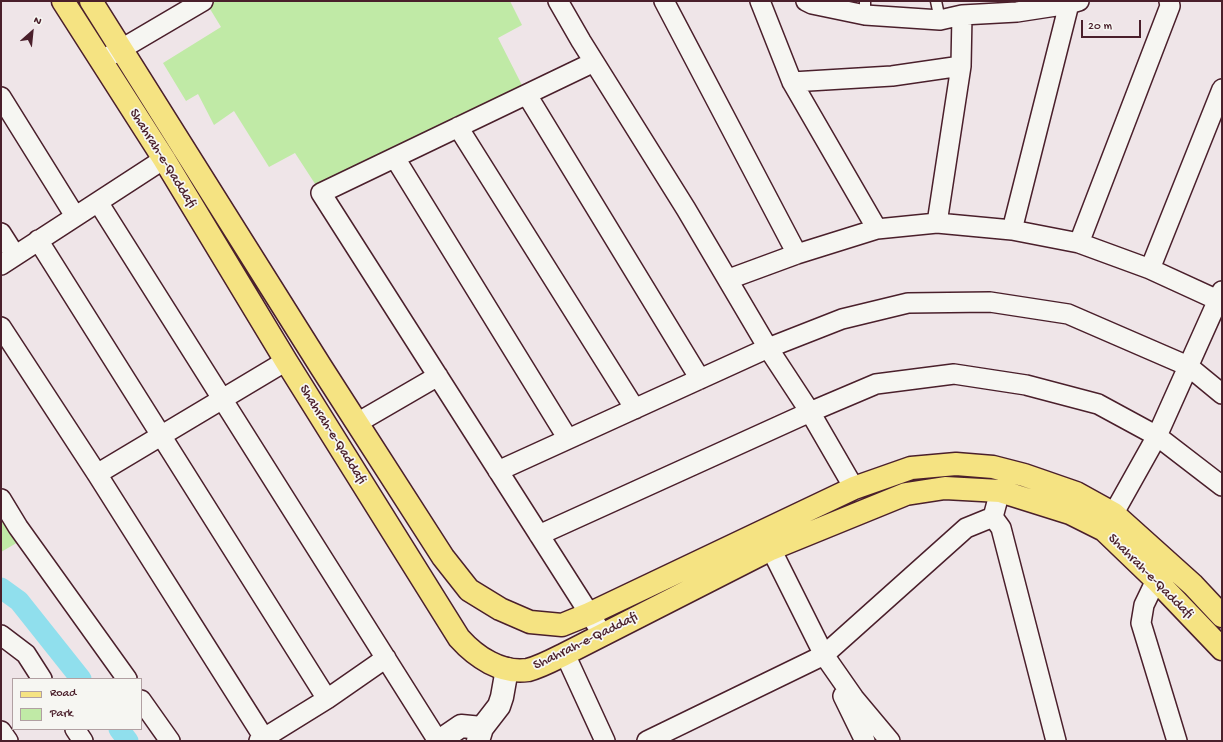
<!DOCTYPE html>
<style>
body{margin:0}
#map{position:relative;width:1223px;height:742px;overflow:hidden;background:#efe5e8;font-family:"Gochi Hand",sans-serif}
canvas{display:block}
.frame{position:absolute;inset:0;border:2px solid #4a1f2b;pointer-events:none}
.legend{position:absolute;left:12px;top:678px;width:130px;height:52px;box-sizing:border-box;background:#f6f6f2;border:1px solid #b1a0a2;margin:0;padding:5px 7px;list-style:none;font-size:12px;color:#4a1f2b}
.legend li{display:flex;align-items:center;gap:8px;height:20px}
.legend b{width:20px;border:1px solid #b1a0a2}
.north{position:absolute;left:12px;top:12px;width:40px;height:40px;-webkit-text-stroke:3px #f6f6f2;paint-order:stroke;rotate:27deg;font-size:11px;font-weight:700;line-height:16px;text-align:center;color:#4a1f2b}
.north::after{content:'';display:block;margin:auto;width:14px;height:18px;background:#4a1f2b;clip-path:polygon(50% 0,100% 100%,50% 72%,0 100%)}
.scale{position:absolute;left:1081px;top:20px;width:60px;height:18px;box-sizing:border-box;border:2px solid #4a1f2b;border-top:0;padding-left:5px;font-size:12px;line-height:14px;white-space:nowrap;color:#4a1f2b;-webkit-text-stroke:3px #f6f6f2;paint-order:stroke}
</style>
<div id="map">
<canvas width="1223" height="742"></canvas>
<div class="frame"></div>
<ul class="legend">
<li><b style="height:5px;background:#f5e382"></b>Road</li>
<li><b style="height:11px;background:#c0eaa6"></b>Park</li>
</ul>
<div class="north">N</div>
<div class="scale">20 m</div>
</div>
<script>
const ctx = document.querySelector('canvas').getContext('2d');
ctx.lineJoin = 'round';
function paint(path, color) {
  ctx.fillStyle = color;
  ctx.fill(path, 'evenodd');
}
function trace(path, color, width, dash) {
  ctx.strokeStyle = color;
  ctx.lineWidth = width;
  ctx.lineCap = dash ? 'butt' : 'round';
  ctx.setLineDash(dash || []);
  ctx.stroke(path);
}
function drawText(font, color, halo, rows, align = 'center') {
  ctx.font = font + ' "Gochi Hand",sans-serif';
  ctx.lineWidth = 3.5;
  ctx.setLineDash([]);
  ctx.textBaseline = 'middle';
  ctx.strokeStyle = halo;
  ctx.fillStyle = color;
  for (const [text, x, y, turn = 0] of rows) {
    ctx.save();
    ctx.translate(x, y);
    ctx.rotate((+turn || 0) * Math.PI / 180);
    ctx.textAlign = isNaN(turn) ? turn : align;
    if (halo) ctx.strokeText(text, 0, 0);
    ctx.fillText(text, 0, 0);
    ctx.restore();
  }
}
const green = new Path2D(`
 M213,1H510L522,25L498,38L527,95L321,193L295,153L269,167L234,111L214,125L198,94L186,101L163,63L221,27L207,4Z
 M1,507L20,541L1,552Z`);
const canal = new Path2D(`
 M1,588L19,601L81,679
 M119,729L128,741`);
const service = new Path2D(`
 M865,1V15
 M936,1L940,20`);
const minor = new Path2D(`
 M558,1L581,41L686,209L768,348L810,412L854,488
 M664,1L797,254
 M760,1L792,82L877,229
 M806,1L812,4L865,15L940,20L962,15L1017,12L1069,4L1079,1
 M101,61L203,1
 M594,62L321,193L603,635
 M792,82L892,76L961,66
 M527,95L700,379
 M1,97L75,216
 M458,127L635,409
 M395,158L568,439
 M98,202L438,741
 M937,223L961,66L962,15
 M1012,230L1069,4
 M1,233L15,255
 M38,240L327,699
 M1079,243L1170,6L1169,1
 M1,265L164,159
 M1150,269L1222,89
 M729,279L797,254L877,229L937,223L1012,230L1079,243L1150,269L1222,302
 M1,327L97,474L264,738
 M357,423L438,376
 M498,471L768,348L842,319L908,303L990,302L1068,314L1188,366L1222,394
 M97,474L286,361
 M1000,491L993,517L1001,528L1056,741
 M1,499L18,527L127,679
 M1106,527L1157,436L1222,291
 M539,535L810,412L876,384L954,374L1026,385L1098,404L1157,436L1222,486
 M771,549L824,655L854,698L890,741
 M1156,580L1144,605L1141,623L1177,741
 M1,635L26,654L42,679
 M565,654L605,741
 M843,696L865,741
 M141,700L170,741
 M75,729L83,741
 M1,731L8,741
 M259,741L327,699L386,658
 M647,741L824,655L966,528L993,517`);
const tertiary = new Path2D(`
 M439,741L461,726L482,728
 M478,741L482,728L499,706L502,697L507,669`);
const primary = new Path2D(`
 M63,1L164,159L286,361L459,638C476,657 501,674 528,670C540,667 553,660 565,654L771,549L906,494L945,488L1000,491L1070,513L1104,530L1156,580L1222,649
 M91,1L321,367L443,557L469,590L500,609L530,622L562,625L589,614L854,488L911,468L956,464L993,467L1024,475L1076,493L1114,514L1193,585L1222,616`);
const streetNames = [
 ["Shahrah-e-Qaddafi",162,159,58],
 ["Shahrah-e-Qaddafi",332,435,58],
 ["Shahrah-e-Qaddafi",1150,577,45],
 ["Shahrah-e-Qaddafi",586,642,-26]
];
paint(green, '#c0eaa6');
trace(canal, '#90dfed', 21);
trace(service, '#4a1f2b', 13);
trace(minor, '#4a1f2b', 22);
trace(tertiary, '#4a1f2b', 25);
trace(primary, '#4a1f2b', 25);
trace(service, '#f6f6f2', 10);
trace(minor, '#f6f6f2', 19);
trace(tertiary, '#f6f6f2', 22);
trace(primary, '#f5e382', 22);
drawText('14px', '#4a1f2b', '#f6f6f2', streetNames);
</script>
